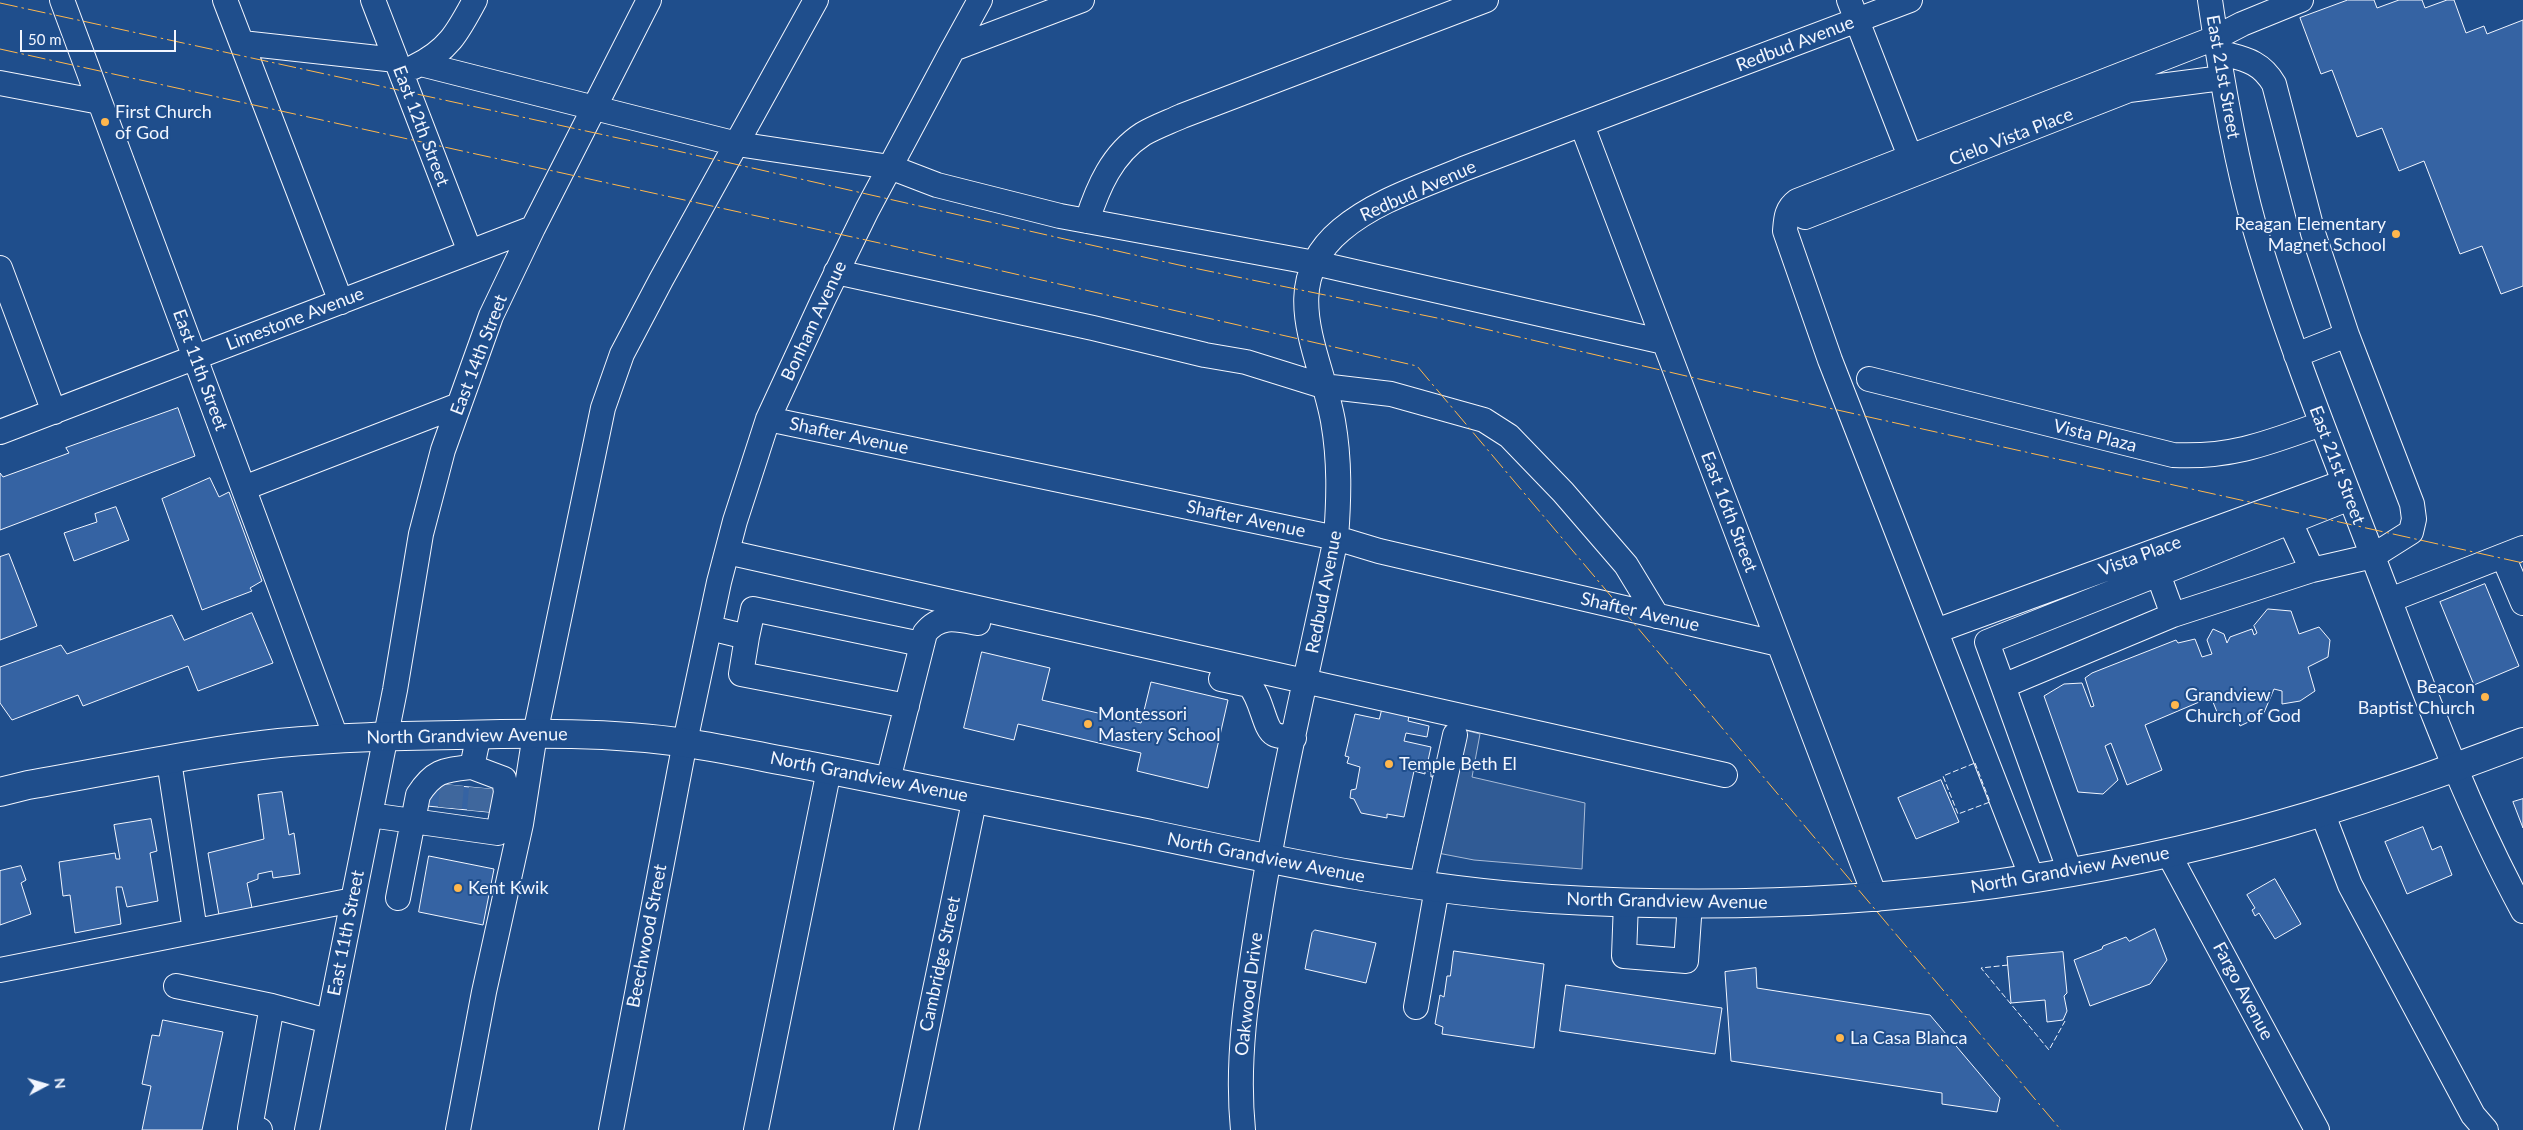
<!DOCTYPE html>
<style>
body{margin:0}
#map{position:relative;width:2523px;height:1130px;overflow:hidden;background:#1f4e8c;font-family:Lato,sans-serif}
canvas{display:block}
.north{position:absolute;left:20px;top:1060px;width:50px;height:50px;-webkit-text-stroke:4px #1f4e8c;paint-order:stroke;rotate:84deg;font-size:14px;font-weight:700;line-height:20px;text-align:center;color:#f2f6ff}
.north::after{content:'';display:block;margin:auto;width:18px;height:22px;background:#f2f6ff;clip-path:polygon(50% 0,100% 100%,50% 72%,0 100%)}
.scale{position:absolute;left:20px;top:30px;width:156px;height:22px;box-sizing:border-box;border:2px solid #f2f6ff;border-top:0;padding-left:6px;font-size:15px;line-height:18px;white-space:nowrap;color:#f2f6ff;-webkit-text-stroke:4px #1f4e8c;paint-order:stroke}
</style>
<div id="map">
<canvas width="2523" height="1130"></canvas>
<div class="north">N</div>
<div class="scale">50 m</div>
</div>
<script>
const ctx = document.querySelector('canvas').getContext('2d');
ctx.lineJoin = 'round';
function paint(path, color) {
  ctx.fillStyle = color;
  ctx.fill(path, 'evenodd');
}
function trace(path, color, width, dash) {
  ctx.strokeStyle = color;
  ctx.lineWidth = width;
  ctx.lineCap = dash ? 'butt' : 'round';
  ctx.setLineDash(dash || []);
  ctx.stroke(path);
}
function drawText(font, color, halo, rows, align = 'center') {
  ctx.font = font + ' Lato,sans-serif';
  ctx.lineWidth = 4;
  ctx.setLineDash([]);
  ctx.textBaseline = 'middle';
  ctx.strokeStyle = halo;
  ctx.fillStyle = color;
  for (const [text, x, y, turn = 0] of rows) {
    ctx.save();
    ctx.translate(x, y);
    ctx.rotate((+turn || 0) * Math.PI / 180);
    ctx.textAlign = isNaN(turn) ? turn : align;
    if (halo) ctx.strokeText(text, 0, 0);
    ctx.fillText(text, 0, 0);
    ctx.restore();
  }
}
const parking = new Path2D(`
 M1446,725L1480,734L1472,777L1585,803L1582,869L1474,860L1417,849Z`);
const building = new Path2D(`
 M2348,0H2374L2377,8L2399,0H2422L2425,8L2447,0H2454L2466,33L2484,26L2487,34L2523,20V286L2501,294L2482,246L2460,254L2424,161L2399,171L2382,128L2357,137L2332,70L2321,74L2300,18Z
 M178,408L195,456L0,530V473L3,477L69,453L66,448Z
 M210,478L219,497L229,492L262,581L250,588L252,591L202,610L162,499Z
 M116,507L129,540L74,561L64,533L97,522L95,514Z
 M9,554L37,626L0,640V557Z
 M2485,584L2519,666L2474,685L2440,602Z
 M2268,609L2291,611L2299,634L2319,627L2330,640L2328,657L2308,667L2315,691L2300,701L2282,704V691L2274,689L2263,715L2240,726L2235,711L2219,717L2211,697L2145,725L2162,770L2127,785L2111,743L2105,746L2118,780L2103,794L2078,792L2044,696L2064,684L2082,683L2091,707L2094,706L2085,678L2092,673L2176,640L2178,643L2195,639L2202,657L2212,654L2207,640L2213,629L2224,634L2227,643L2230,637L2252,629L2254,635L2257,633L2254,626Z
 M252,613L273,663L198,691L188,666L83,706L78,695L12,720L0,703V667L61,645L67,654L172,615L184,640Z
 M982,652L1050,668L1042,700L1141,723L1151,682L1228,700L1208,788L1137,771L1141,753L1018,724L1014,740L964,728Z
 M1382,710L1409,716L1408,721L1429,726L1427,737L1406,733L1404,741L1431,747L1427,765L1432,766L1434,763H1438L1436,776L1431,777V772L1425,770V774L1414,771L1404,817L1387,814V818L1361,813L1354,799L1350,798L1351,790L1356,789L1360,767L1347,763L1349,757L1345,756L1355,714L1379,719Z
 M1941,780L1959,822L1916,839L1898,798Z
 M429,783L500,790L498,813L427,806Z
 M282,792L289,835L294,833L300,874L273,878L272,871L258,874V879L247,883L252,908L219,915L208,853L264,839L258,795Z
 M2523,799V828L2513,802Z
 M151,819L157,851L150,853L158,901L127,907L122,887H116L121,924L75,933L70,895L63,896L59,862L115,853L116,859H120L114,825Z
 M2423,827L2432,850L2441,846L2452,875L2407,894L2385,842Z
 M429,856L494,869L483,925L419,912Z
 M21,866L26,880L21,883L31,914L0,925V871Z
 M2275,879L2301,924L2275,939L2259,913L2255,916L2252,910L2255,908L2247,895Z
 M2155,929L2167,960L2150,984L2090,1006L2074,960L2102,949L2103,946L2126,937L2129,941Z
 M1315,930L1376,943L1366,983L1305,969L1312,933Z
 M1454,951L1544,964L1534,1048L1442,1034L1443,1027L1435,1024L1440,995L1444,997L1447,976H1450Z
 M2063,952L2067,993L2064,996L2067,1011L2063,1020L2047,1022L2045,1000L2011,1003L2007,957Z
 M1756,968L1757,988L1930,1015L2000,1098L1997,1112L1942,1104V1093L1731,1061L1725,972Z
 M1566,985L1722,1008L1715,1054L1560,1031Z
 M163,1020L223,1032L202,1130H142L151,1086L142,1084L152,1035L159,1036Z`);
const minorTunnel = new Path2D(`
 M450,808L452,785
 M479,811L481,788`);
const minor = new Path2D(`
 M62,0L337,740
 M225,0L341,302
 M373,0L470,252
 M1849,0L1906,146
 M2210,0C2221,77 2234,154 2255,229C2288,342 2333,452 2375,562C2420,679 2463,801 2523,911
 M242,43L396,60
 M953,49L980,0
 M421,64L737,144L890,167L937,185L1060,216L1315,263L1664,342
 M414,67C448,51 458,32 475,0
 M0,83L100,102
 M1582,125L1876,899
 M1805,217L2129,90L2222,78
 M1087,221C1098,187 1112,154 1143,134C1155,127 1169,122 1182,116L1486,0
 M0,268L54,412
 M836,272L1093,328L1205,355L1246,362L1323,386L1391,394L1484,420L1509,436L1563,492L1626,565L1657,616
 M2296,355L2347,335
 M1869,379L2173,455C2231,458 2268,443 2321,424
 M768,419L1336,538L1379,551L1779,644
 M0,432L533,228
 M244,488L459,405
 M2290,522L2312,570
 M727,552L1725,775
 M2503,556L2523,603
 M2158,574L2173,615
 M2390,600L2523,548
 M710,628L747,637L741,674L907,706
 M1936,631L2344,482
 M747,637L753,609L921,644
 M1221,679L1249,685C1262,698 1264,729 1274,734C1279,737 1288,737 1294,738
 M2003,686L1987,642L2350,498
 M169,761L195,931
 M888,780L925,633C940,614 957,619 978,623
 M2322,812L2350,885L2473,1115L2486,1130
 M370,815L498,833L506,792L504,779L472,767L479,734
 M2168,853L2317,1130
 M2070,872L2003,686L2173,615L2312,570L2373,556L2411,532L2414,519L2412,504L2347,335L2313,233L2274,84C2260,60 2243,59 2218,52
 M2032,878L1830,360L1785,231C1786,219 1786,209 1797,201L2215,38L2242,24L2301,0
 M1421,886L1455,735
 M398,898L418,795C434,770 444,770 472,767
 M1626,902L1624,956L1686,961L1690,903
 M0,970L353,900
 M176,986L272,1006
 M1416,1007L1437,888
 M260,1130L250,1128L272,1006L328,1021
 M307,1130L395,690L421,534L443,450L491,316L533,228L649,0
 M458,1130L484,992L521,824L535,734L603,408L622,354L661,280L816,0
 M611,1130L685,742L719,582L735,521L768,419L823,300L867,210L953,49L1082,0
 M756,1130L829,770
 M906,1130L975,797
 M1243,1130C1236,1060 1247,992 1258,923C1278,794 1309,666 1336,538C1339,498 1340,461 1333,421C1321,354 1275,285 1341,230C1375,201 1423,186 1463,169L1910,0`);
const major = new Path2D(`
 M0,792L28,785C111,771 195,752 279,743C338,737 398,736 457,735C533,733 611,732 686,743C728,749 770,759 811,766C920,787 1028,809 1136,831C1273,860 1410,890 1551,899C1797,914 2044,892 2282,824C2363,801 2444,772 2523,742`);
const fence = new Path2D(`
 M1975,763L1990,802L1958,814L1943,776Z
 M2008,965L1981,968L2049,1050L2065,1021`);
const power = new Path2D(`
 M0,3L673,150L1179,265L1442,319L1712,382L2523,563
 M0,49L893,246L1417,366L2061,1130`);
const markers = [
 [105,122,5,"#ffb74d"],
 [2396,234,5,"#ffb74d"],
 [2485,697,5,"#ffb74d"],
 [2175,705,5,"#ffb74d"],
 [1088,724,5,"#ffb74d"],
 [1389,764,5,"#ffb74d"],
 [458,888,5,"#ffb74d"],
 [1840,1038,5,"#ffb74d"]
];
const streetNames = [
 ["Redbud Avenue",1795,44,-21],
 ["East 21st Street",2223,77,80],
 ["East 12th Street",421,126,69],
 ["Cielo Vista Place",2011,137,-21],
 ["Redbud Avenue",1418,191,-24],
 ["Limestone Avenue",295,319,-21],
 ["Bonham Avenue",814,321,-65],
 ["East 14th Street",479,355,-69],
 ["East 11th Street",200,370,70],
 ["Shafter Avenue",849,436,12],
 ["Vista Plaza",2095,436,14],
 ["East 21st Street",2337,465,69],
 ["East 16th Street",1729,512,69],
 ["Shafter Avenue",1246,519,12],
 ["Vista Place",2140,556,-20],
 ["Redbud Avenue",1324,592,-79],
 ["Shafter Avenue",1640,612,13],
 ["North Grandview Avenue",467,736,-1],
 ["North Grandview Avenue",869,777,11],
 ["North Grandview Avenue",1266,858,11],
 ["North Grandview Avenue",2070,870,-10],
 ["North Grandview Avenue",1667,901,1],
 ["East 11th Street",346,933,-79],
 ["Beechwood Street",647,936,-79],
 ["Cambridge Street",940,964,-78],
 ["Fargo Avenue",2243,991,62],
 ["Oakwood Drive",1249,994,-83]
];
const poiNames = [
 ["First Church",115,112],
 ["of God",115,133],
 ["Reagan Elementary",2386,224,"right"],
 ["Magnet School",2386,245,"right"],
 ["Beacon",2475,687,"right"],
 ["Baptist Church",2475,708,"right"],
 ["Grandview",2185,695],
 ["Church of God",2185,716],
 ["Montessori",1098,714],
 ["Mastery School",1098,735],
 ["Temple Beth El",1399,764],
 ["Kent Kwik",468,888],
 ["La Casa Blanca",1850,1038]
];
paint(parking, '#305b95');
trace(parking, '#a8bbd7', 1);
paint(building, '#3563a3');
trace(building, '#f2f6ff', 1);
trace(minorTunnel, '#3f679d', 24, [24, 12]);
trace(minor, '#f2f6ff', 26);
trace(major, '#f2f6ff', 30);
trace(minor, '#1f4e8c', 24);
trace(major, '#1f4e8c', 28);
trace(fence, '#f2f6ff', 1, [6, 2.5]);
trace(power, '#ffb74d', 1, [18, 4, 2.5, 4]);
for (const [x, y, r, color] of markers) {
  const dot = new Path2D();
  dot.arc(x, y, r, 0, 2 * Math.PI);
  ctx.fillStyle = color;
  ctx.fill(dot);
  trace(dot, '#1f4e8c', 2);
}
drawText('18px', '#f2f6ff', '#1f4e8c', streetNames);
drawText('18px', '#f2f6ff', '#1f4e8c', poiNames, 'left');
</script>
